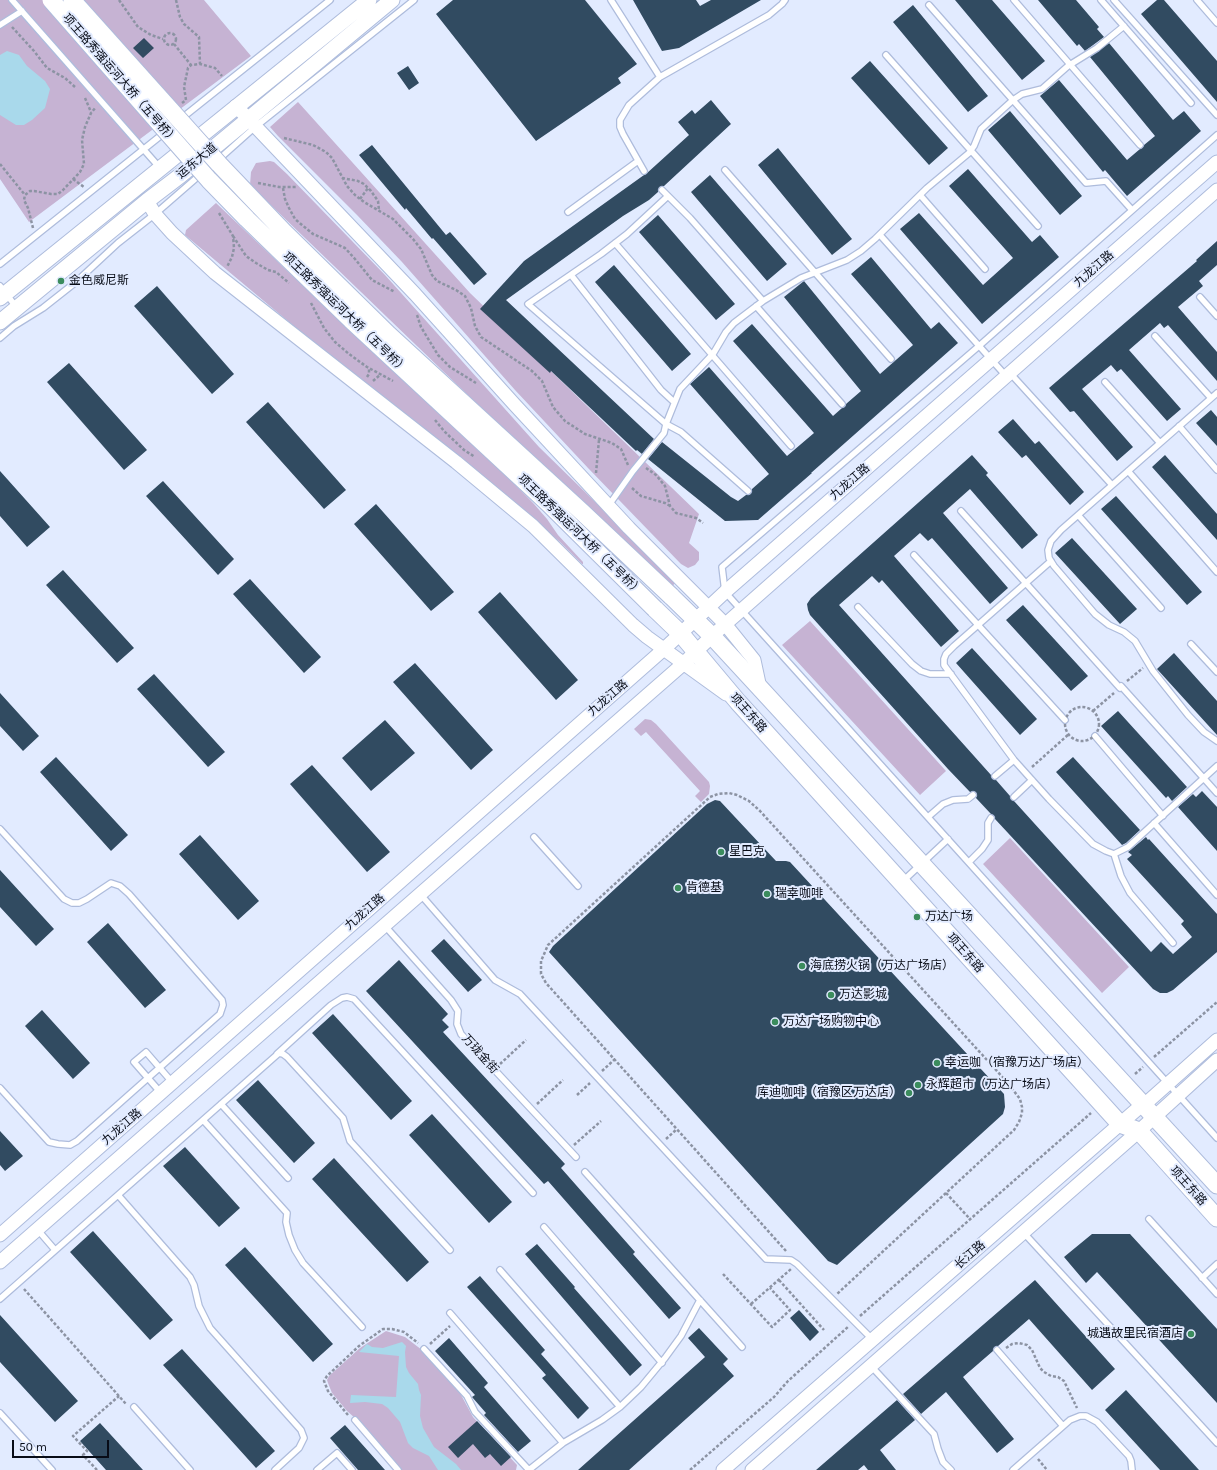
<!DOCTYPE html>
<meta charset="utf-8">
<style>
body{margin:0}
#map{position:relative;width:1217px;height:1470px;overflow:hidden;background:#e2ebff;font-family:Karla,sans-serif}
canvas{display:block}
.scale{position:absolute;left:12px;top:1440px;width:97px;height:18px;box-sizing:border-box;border:2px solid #080c17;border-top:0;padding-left:5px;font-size:12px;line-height:14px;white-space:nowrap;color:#080c17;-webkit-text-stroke:3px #e2ebff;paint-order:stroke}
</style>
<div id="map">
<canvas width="1217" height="1470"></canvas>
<div class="scale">50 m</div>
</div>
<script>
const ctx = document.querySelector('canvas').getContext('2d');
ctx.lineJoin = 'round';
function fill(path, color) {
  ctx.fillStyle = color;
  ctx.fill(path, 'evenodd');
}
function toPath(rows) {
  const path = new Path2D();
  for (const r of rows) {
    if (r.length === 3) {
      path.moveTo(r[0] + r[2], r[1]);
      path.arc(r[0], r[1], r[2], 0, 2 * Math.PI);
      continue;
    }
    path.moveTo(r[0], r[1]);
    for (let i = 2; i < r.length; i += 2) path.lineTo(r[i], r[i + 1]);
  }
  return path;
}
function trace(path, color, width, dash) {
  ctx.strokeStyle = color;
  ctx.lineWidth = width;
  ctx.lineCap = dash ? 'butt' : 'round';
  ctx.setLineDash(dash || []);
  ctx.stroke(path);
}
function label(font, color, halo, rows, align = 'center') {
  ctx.font = font + ' Karla,"Noto Sans SC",sans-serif';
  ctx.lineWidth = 4;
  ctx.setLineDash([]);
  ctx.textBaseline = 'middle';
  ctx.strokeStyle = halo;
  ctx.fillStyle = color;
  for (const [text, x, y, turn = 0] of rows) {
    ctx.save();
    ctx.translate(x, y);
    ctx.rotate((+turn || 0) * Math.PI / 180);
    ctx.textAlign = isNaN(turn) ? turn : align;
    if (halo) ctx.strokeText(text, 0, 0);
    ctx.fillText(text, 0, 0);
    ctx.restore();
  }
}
const green = toPath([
 [0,0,204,0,251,56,29,222,0,179],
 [298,102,470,293,699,514,689,543,699,552,699,560,695,565,688,568,681,564,588,468,515,390,402,262,357,215,278,136,270,127],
 [270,161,274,162,287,174,385,275,539,447,672,577,675,582,673,586,670,586,473,400,250,185,251,172,256,163],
 [216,203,379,358,505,474,534,504,547,519,558,535,583,562,583,564,582,564,560,542,436,438,295,327,185,235,186,230],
 [810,621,946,771,920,795,782,645],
 [645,719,651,720,656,724,709,782,710,786,709,794,701,802,695,796,700,791,646,732,641,736,634,729],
 [1010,838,1129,967,1102,993,983,864],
 [386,1331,405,1337,422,1350,460,1393,473,1417,517,1465,516,1470,401,1470,355,1418,347,1411,332,1393,328,1383,327,1380,329,1376,360,1348]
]);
const water = toPath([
 [7,51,19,55,27,66,45,81,50,89,45,108,32,120,24,125,16,125,0,115,0,55],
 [402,1342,406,1346,405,1352,406,1367,409,1373,418,1384,419,1390,421,1395,420,1416,423,1428,434,1447,456,1464,461,1470,438,1470,429,1456,413,1448,408,1443,400,1422,388,1408,382,1404,365,1402,350,1403,351,1395,396,1397,399,1356,359,1352,367,1344,372,1347,383,1348]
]);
const building = toPath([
 [453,0,585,0,637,64,618,78,621,83,536,141,436,14],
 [633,0,696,0,700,6,711,0,761,0,679,48,662,51],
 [955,0,992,0,1045,61,1022,80],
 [1038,0,1076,0,1099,27,1097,29,1104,37,1085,51,1079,44,1077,46],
 [1157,0,1164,0,1217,61,1217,102,1141,14],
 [913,5,988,96,968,112,893,22],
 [144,38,154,48,143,58,133,48],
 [1109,43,1173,120,1184,111,1201,131,1127,196,1105,170,1103,172,1040,96,1059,80,1127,160,1140,149,1142,148,1144,145,1155,136,1090,57],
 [870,61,948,148,929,165,851,78],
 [408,66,419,83,409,90,397,73],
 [711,100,731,124,664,186,659,187,658,192,649,200,623,216,506,300,654,439,642,454,637,450,636,451,551,371,550,373,480,309,524,261,644,175,646,174,689,135,678,122,692,110,695,114],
 [1010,111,1082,196,1060,215,988,130],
 [372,145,446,235,450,232,487,274,474,285,433,238,432,239,406,208,405,210,359,155],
 [778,148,852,239,832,255,758,165],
 [968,169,1032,242,1040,235,1059,257,982,324,900,229,919,213,983,285,1013,258,949,186],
 [710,175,787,264,767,281,691,192],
 [658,215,735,304,716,320,639,232],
 [1217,241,1217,265,1199,281,1203,286,1178,307,1217,352,1217,381,1168,325,1164,328,1160,323,1129,350,1181,409,1167,421,1121,369,1117,372,1111,365,1082,389,1133,447,1117,461,1074,411,1070,412,1049,388,1197,261,1196,260],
 [871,257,931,329,939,322,958,343,811,473,812,473,758,520,725,521,648,459,662,442,731,497,738,501,746,495,751,494,752,489,769,474,690,384,709,367,787,456,814,433,733,341,752,324,833,416,842,408,845,407,846,404,861,391,784,297,804,281,880,374,913,345,851,274],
 [614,265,691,354,672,371,595,282],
 [157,286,234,374,212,394,134,306],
 [69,363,147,450,124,470,47,382],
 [268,402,346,490,324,509,246,422],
 [1211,410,1217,417,1217,446,1196,423],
 [1013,419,1035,444,1039,441,1084,492,1070,505,1026,455,1022,458,998,432],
 [972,455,988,473,986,475,1038,535,1022,549,970,489,943,513,1008,588,990,604,932,538,928,541,920,533,894,556,959,631,941,647,882,580,879,583,872,576,839,605,991,775,992,779,996,780,1010,796,1011,800,1014,801,1151,952,1161,942,1173,954,1192,937,1181,924,1184,921,1127,859,1132,855,1128,852,1146,837,1148,840,1149,839,1217,914,1217,952,1173,990,1167,993,1160,993,1153,989,995,819,994,816,991,814,976,798,977,795,976,792,973,791,970,792,948,769,810,615,808,610,807,604,811,598],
 [1165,455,1217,514,1217,540,1152,467],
 [0,471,50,527,27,547,0,516],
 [163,481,234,559,218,575,146,496],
 [1116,496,1202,592,1187,605,1101,509],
 [376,504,454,592,431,611,354,524],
 [1072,538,1137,609,1120,624,1055,553],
 [63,570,134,648,117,663,46,585],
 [250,579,321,657,304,673,233,594],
 [500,592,578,680,556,700,478,612],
 [1023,605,1088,676,1071,691,1006,620],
 [972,648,1037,719,1020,735,956,663],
 [1174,653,1217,701,1217,735,1157,669],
 [415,663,493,750,471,770,393,682],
 [154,674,225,752,208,767,137,689],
 [0,693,39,736,23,751,0,726],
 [1118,711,1187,787,1172,801,1168,796,1166,798,1101,726],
 [385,720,415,753,371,791,342,758],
 [56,757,128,835,111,851,40,772],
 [1073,757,1140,830,1126,843,1122,845,1056,772],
 [312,765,390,852,367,872,290,784],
 [1202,791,1217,807,1217,851,1178,807,1193,794,1196,797],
 [715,800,720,801,776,861,786,861,790,862,1004,1094,1005,1107,1003,1114,837,1265,828,1261,549,952,553,946,707,804],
 [200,835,259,901,238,920,179,854],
 [0,870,54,929,36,946,0,907],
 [108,923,166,990,145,1008,87,942],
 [444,939,482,980,468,992,431,951],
 [399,960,448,1014,442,1020,449,1027,443,1032,565,1164,561,1168,635,1252,633,1254,681,1308,669,1319,548,1181,544,1184,366,991],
 [42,1010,90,1063,73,1079,25,1026],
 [333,1014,412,1101,391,1120,312,1033],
 [258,1080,315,1143,294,1163,236,1100],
 [432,1114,512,1202,489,1223,409,1135],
 [0,1131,23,1156,5,1171,0,1165],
 [185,1147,240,1208,219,1227,163,1166],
 [334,1158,429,1262,407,1282,312,1179],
 [93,1231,173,1320,150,1340,70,1252],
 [1092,1234,1130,1234,1217,1329,1217,1403,1097,1272,1086,1283,1064,1257],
 [537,1244,575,1287,574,1288,642,1365,630,1376,525,1254],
 [245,1247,333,1344,313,1362,225,1265],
 [480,1276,545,1350,541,1354,589,1408,578,1419,542,1378,546,1375,467,1287],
 [1035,1280,1115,1369,1092,1390,1029,1319,998,1346,994,1347,993,1351,963,1377,1014,1439,997,1453,946,1392,921,1414,903,1394],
 [799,1310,819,1332,810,1341,790,1318],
 [0,1315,78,1401,55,1422,0,1362],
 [699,1328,728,1359,723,1364,734,1376,629,1470,578,1470,705,1357,688,1338],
 [449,1338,488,1383,484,1387,531,1441,519,1451,518,1452,484,1415,486,1413,472,1397,475,1395,435,1351],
 [182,1349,275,1451,256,1468,163,1365],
 [1126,1390,1199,1470,1160,1470,1105,1410],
 [897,1400,915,1420,880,1450,896,1470,868,1470,864,1465,858,1470,816,1470],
 [477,1421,511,1457,501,1466,490,1454,485,1458,473,1444,458,1458,448,1447],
 [100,1423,143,1470,106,1470,80,1441],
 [345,1425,385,1470,358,1470,330,1438]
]);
const path = toPath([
 [119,0,138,27,151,35,163,39],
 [176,0,180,17,184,24,199,37,200,64],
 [12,27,34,51,47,68,65,78,75,87],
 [170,39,6],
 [174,44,191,65],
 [85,98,91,112],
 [182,103,186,100,184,87,188,68,191,65,200,64,215,68,222,76],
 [284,138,313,145,326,152,332,158,347,186,355,195,364,202,393,219,413,239,421,249,432,275,437,281,456,290,465,296,471,308,475,326,481,337,532,371,542,381,553,407,565,421,585,434,612,443,621,449,628,465],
 [0,164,25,195],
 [342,178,358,181,364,184,371,191,378,201,379,210],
 [73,179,84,187],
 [258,183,279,187,296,187],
 [283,188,285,199,289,208,295,219,302,225,313,234,345,248,355,259,372,280,395,292],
 [360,199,368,188],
 [219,213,233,236,234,248,232,257,227,267],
 [33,228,28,208,24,200,25,195,30,191,34,191,51,194,58,194,63,190,80,172,84,164,82,140,85,127,91,113,96,107],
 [233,236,246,256,256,263,268,270,276,272,289,283],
 [311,303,324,328,335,342,349,354,367,367,393,381],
 [417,315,421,327,438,355,450,367,476,383],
 [367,377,369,374,369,368],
 [373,381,381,374],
 [435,420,444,431,464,450,475,457],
 [646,468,656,475,665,486,670,506,676,513,696,518,703,523],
 [596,473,599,440],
 [632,488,641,496,665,503,670,506],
 [1127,681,1143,668],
 [1082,724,17],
 [1093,711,1114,693],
 [1032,767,1069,734],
 [1154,1057,1217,1002],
 [500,1064,526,1040],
 [602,1071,615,1059],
 [1135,1074,1143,1067],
 [577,1095,590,1083],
 [537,1104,563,1080],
 [666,1139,677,1129],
 [574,1145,601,1121],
 [946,1193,970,1219],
 [786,1251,546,983,541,974,541,961,548,945,710,797,718,794,729,793,737,795,749,801,760,811,1007,1082,1020,1099,1022,1107,1022,1113,1019,1122,1014,1130,837,1294],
 [723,1274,772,1327,790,1310,770,1288],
 [779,1280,824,1330],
 [24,1289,126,1404],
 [751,1304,791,1269],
 [860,1316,1091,1113],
 [430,1344,450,1326],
 [1006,1348,1012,1344,1019,1343,1027,1345,1032,1350,1040,1368,1044,1372,1051,1376,1058,1377,1064,1381,1077,1408],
 [348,1415,328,1391,324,1381,327,1376,359,1346,383,1329,392,1329,404,1332,418,1343],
 [1038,1459,1047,1470],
 [97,1470,83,1455,87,1451,73,1436,119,1396],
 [690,1470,774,1397,788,1381,849,1326]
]);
const service = toPath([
 [12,0,160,168],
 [611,0,660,77],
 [1014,0,1140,145],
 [1101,0,1191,103],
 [1114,0,1217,115],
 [1197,0,1217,23],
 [929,5,1086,183,1106,181,1132,210],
 [0,25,22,11],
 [886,55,1038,226],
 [182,118,330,0],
 [1217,135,979,346,722,567,725,592,1217,1138],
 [218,160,255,127,414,0],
 [725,170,891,359],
 [644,171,623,134,620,127,620,120,629,105,660,77,769,15,782,4,785,0],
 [662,190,690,218,763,301],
 [920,195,985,269],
 [668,196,627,234,601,254,528,304,666,424,681,432,748,491],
 [568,212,638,161],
 [880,235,1006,376],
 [615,243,791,446],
 [0,264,164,133],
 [571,275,661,390,674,402],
 [0,286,17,308],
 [1200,297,1217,316],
 [756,306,842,404],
 [1155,336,1211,398],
 [0,338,14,326,43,308,76,282,118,243,155,214,201,174],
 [1010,373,1112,485],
 [1105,382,1160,443],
 [1217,393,1061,530,1051,541,1048,550,1049,558,1054,566,1095,614,1109,625,1124,632,1135,641,1153,671,1188,715,1204,732,1217,741],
 [1179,426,1217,470],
 [1128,471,1217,572],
 [609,505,633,471,664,433,666,424,680,389,713,354,726,332,734,323,763,301,801,278,847,260,861,251,875,239,927,188,969,153,974,146,981,129,1013,100,1022,94,1042,89,1068,66,1097,48,1124,26],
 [961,511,1120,688],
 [1078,515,1161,608],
 [914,555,1065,720],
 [1051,561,954,646,946,654,944,659,944,665,1014,760,1049,799,1093,844,1106,851,1114,854,1128,847,1217,766],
 [858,607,912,664,921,671,930,674,951,674],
 [1191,644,1217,672],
 [1121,686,1217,793],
 [1095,736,1163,816],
 [995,776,1014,760],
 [1014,797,1032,780],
 [928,817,943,804,953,800,968,799,973,795],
 [1154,823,1217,895],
 [0,829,64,899,72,903,79,903,87,899,111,883,120,886,129,894,222,1000,223,1005,220,1014,77,1141,70,1145,58,1144,49,1142,0,1088],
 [534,837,578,886],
 [1114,854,1121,876,1130,893,1173,943],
 [969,862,982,849,988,840,988,823,991,818],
 [903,881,948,839],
 [421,895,495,980,520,994,766,1259,791,1260,797,1264,873,1340],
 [385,926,451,1000,458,1011,457,1024,461,1034,576,1157],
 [277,1054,331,1005,342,998,347,997,354,999,533,1193],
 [161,1093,134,1062,146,1052,172,1082],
 [221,1104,288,1178],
 [203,1120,287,1213,286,1222,289,1235,295,1250,303,1263,362,1327],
 [585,1172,742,1347],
 [118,1195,190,1277,194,1285,199,1306,210,1328,301,1430,304,1438,299,1448,275,1470],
 [1149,1219,1217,1294],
 [544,1227,662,1363],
 [37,1229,55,1250],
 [1023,1232,1217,1443],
 [500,1270,620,1407],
 [1202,1278,1217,1264],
 [0,1299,279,1053,283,1054,287,1057,343,1118,350,1141,450,1250],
 [450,1313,563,1443],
 [424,1349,467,1396,475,1412,529,1470],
 [997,1350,1063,1426],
 [871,1366,934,1434,938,1449,943,1462,951,1470],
 [134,1407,190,1470],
 [0,1413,52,1470],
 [355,1420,398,1470],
 [317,1470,337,1453,352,1470],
 [529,1470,563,1443,602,1420,620,1407,641,1387,665,1358,681,1336,700,1300],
 [1013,1470,1070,1420,1080,1416,1086,1416,1097,1422,1129,1456,1131,1461,1132,1470]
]);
const tertiary = toPath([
 [236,106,415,294,514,404,629,528,725,624,754,660,760,688],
 [147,201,155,214,172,233,215,273,456,462,533,526,633,625,647,637,726,694],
 [0,1235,664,649,725,592,1217,162],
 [0,1262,683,664,712,636,1217,190],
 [723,1470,1143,1104,1144,1105,1217,1040],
 [752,1470,1139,1131,1217,1060]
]);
const secondary = toPath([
 [0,298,369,0],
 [0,322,147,201,181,175,392,0]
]);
const primary = toPath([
 [671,596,712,636,760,688,1217,1185],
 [655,609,681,634,738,702,1120,1124,1139,1131,1217,1218]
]);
const primaryBridge = toPath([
 [51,0,209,180,247,219,351,320,548,503,655,609],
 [72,0,219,164,284,232,389,335,582,512,671,596]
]);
const markers = [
 [61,281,4,"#3b8c5d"],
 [721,852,4,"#3b8c5d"],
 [678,888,4,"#3b8c5d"],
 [767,894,4,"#3b8c5d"],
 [917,917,4,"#3b8c5d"],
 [802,966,4,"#3b8c5d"],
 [831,995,4,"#3b8c5d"],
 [775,1022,4,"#3b8c5d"],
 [937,1063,4,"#3b8c5d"],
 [918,1085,4,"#3b8c5d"],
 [909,1093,4,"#3b8c5d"],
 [1191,1334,4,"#3b8c5d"]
];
const streetNames = [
 ["项王路秀强运河大桥（五号桥）",120,79,49],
 ["运东大道",197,161,-40],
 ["九龙江路",1094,269,-41],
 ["项王路秀强运河大桥（五号桥）",345,313,44],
 ["九龙江路",850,482,-41],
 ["项王路秀强运河大桥（五号桥）",580,535,44],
 ["九龙江路",608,698,-41],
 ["项王东路",748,713,48],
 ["九龙江路",365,912,-41],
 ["项王东路",965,953,48],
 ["万珑金街",480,1054,48],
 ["九龙江路",122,1127,-41],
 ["项王东路",1188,1186,48],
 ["长江路",970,1255,-41]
];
const poiNames = [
 ["金色威尼斯",69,281],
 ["星巴克",729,852],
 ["肯德基",686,888],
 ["瑞幸咖啡",775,894],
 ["万达广场",925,917],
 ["海底捞火锅（万达广场店）",810,966],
 ["万达影城",839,995],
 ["万达广场购物中心",783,1022],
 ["幸运咖（宿豫万达广场店）",945,1063],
 ["永辉超市（万达广场店）",926,1085],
 ["库迪咖啡（宿豫区万达店）",901,1093,"right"],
 ["城遇故里民宿酒店",1183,1334,"right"]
];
fill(green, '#c6b3d3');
fill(water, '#a9d9eb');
fill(building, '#314b61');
trace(service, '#aebcdc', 8);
trace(tertiary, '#aebcdc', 15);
trace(secondary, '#aebcdc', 17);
trace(primary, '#aebcdc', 19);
trace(path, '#8c93a3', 2.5, [3, 2]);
trace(service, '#fff', 5.5);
trace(tertiary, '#fff', 13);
trace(secondary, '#fff', 15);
trace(primary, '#fff', 17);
trace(primaryBridge, '#aebcdc', 19, []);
trace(primaryBridge, '#fff', 17);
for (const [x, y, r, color] of markers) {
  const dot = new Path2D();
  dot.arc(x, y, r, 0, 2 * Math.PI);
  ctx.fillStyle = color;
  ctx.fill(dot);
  trace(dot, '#e2ebff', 1.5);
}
label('12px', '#080c17', '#e2ebff', streetNames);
label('12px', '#080c17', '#e2ebff', poiNames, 'left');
</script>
